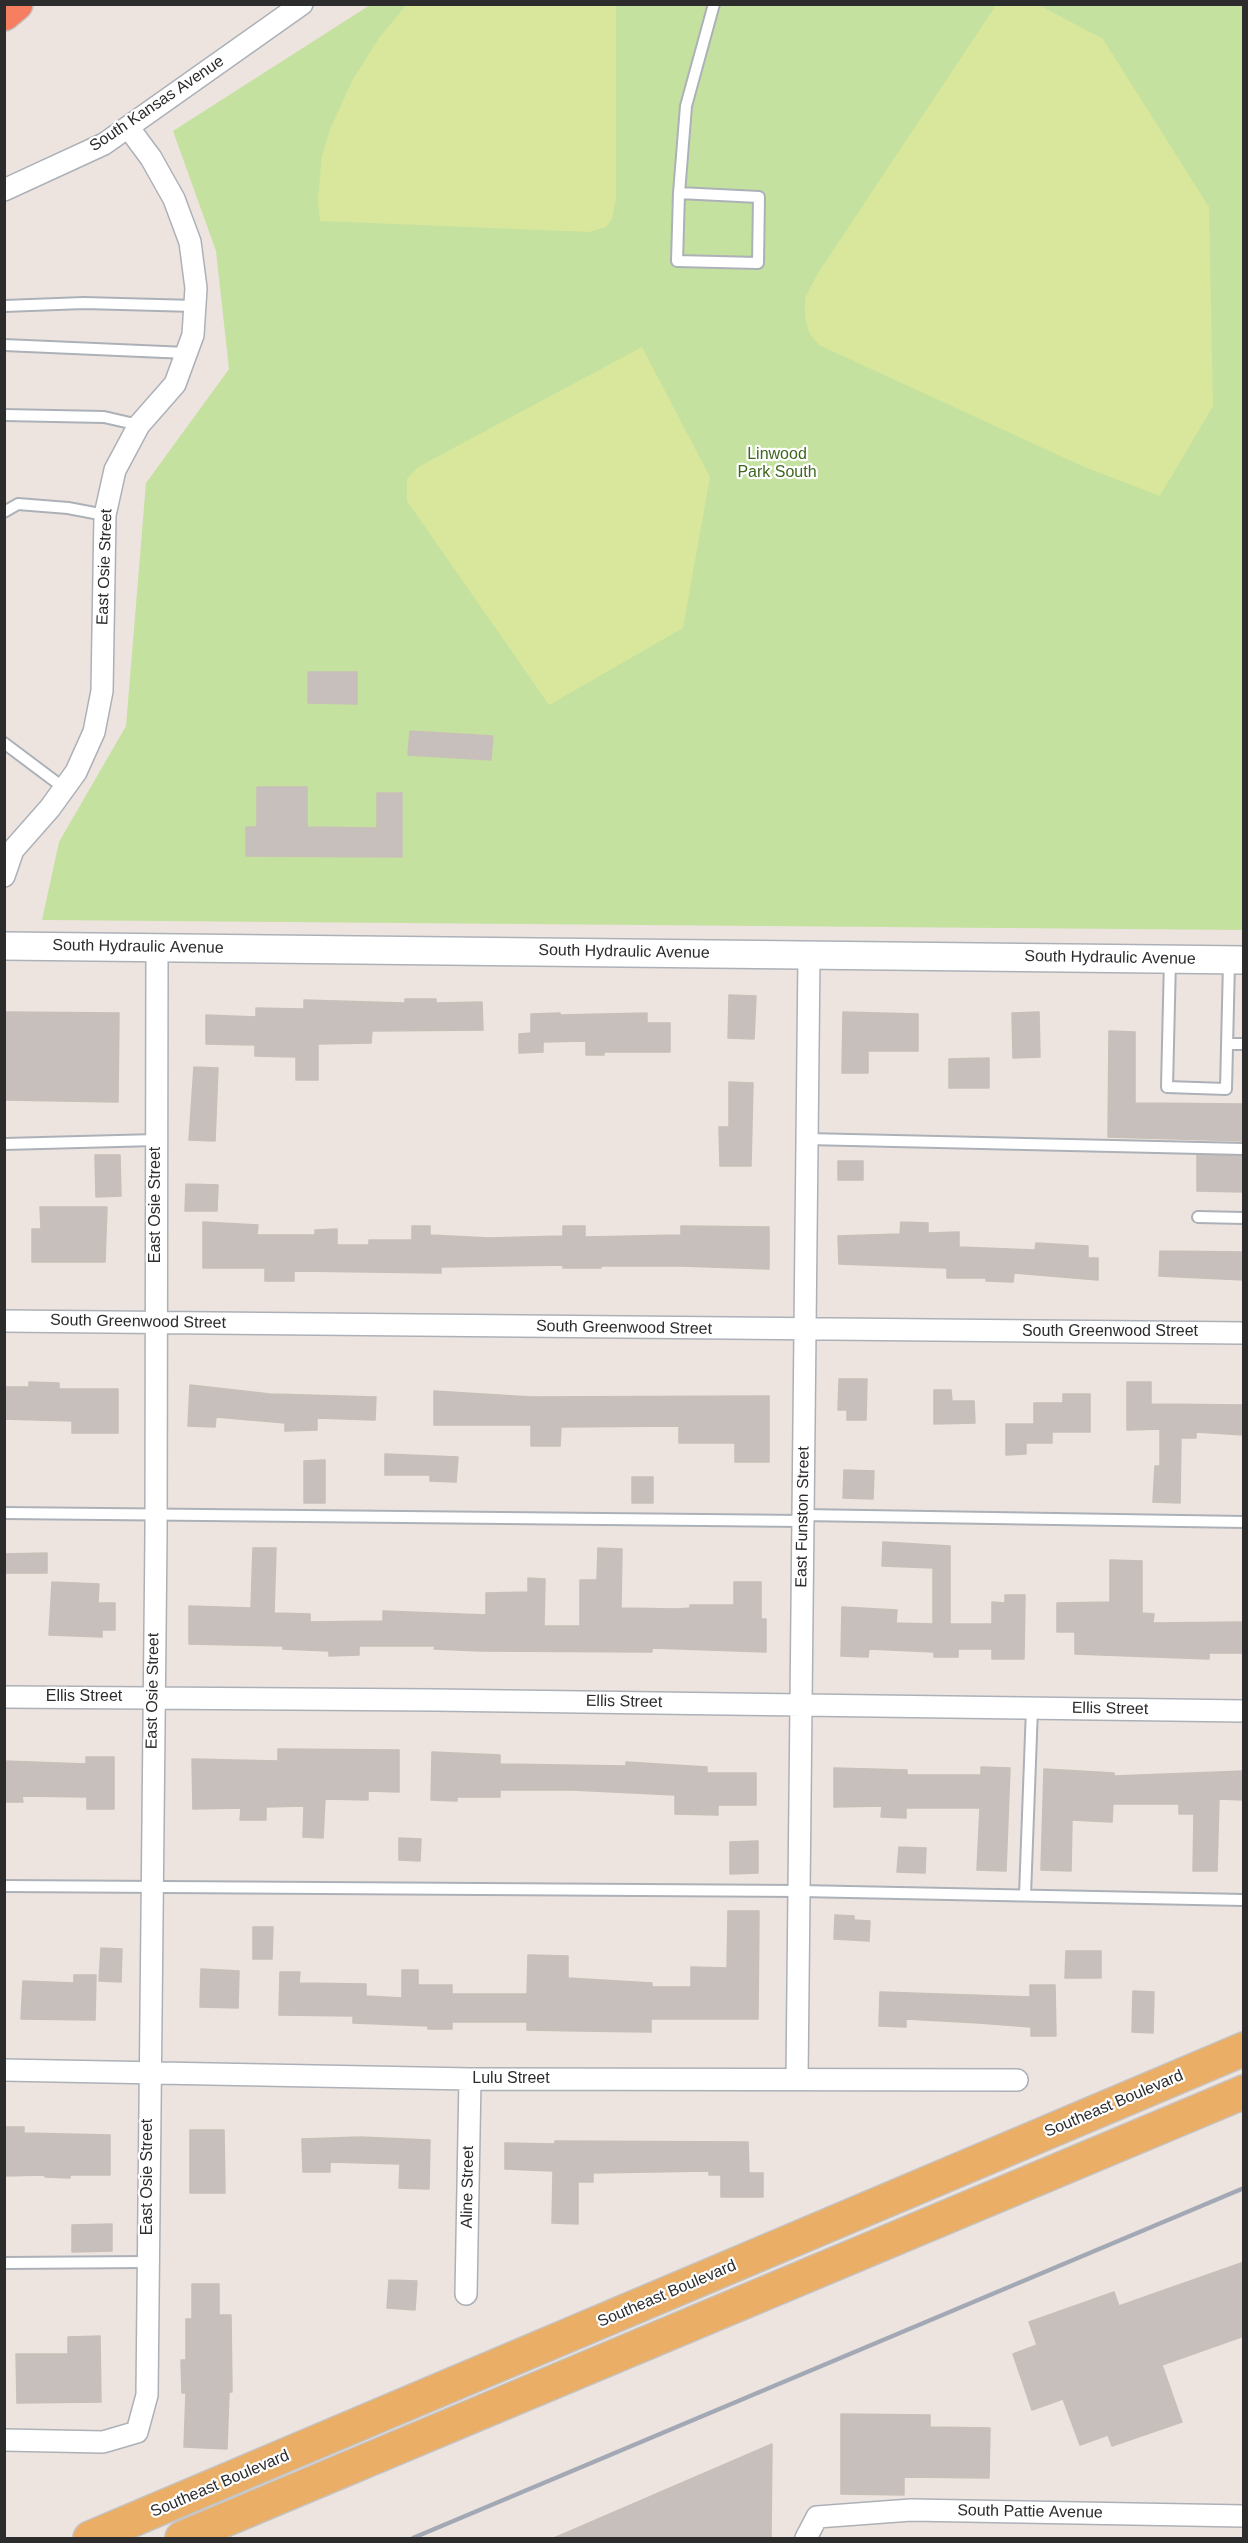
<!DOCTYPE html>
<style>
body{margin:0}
#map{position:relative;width:1248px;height:2543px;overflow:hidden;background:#ede4df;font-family:Helvetica,sans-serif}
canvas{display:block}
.frame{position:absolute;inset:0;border:6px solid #2c2c2c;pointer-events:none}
</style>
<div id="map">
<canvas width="1248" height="2543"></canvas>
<div class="frame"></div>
</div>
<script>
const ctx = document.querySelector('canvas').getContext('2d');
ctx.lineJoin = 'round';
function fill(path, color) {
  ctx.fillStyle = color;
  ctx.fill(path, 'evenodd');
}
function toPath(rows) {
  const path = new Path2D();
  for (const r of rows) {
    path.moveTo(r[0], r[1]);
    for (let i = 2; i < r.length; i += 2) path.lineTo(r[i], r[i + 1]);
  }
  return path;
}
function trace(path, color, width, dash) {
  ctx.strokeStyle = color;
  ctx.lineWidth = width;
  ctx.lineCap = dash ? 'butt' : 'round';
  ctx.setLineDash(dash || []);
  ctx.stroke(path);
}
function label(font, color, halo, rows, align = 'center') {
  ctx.font = font + ' Helvetica,sans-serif';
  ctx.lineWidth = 4.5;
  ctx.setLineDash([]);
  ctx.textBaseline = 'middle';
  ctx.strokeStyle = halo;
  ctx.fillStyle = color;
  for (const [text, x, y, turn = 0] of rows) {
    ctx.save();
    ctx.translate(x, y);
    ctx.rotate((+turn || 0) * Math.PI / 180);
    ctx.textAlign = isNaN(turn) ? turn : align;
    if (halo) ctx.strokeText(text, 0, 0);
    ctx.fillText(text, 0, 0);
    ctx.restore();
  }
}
const green = toPath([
 [370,5,1243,5,1243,930,42,920,59,842,126,726,146,483,229,369,216,251,173,131]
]);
const pitch = toPath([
 [407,4,616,5,616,198,612,219,606,227,590,232,320,221,318,199,322,156,330,129,352,81,379,38],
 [996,5,1039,5,1103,39,1209,207,1213,406,1160,496,1082,466,819,345,809,333,805,317,805,298,818,273],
 [642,347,710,477,683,628,549,705,407,501,407,479,417,468,431,460]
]);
const building = toPath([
 [308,672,357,672,357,704,308,703,308,672],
 [410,731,493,736,491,760,408,755,410,731],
 [257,787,307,787,307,827,377,828,377,793,402,793,402,857,246,856,246,827,257,827,257,787],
 [729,995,756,996,754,1039,728,1038,729,995],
 [405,999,436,999,436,1003,482,1002,483,1030,372,1031,371,1043,318,1044,318,1080,296,1080,296,1057,255,1056,255,1045,206,1044,206,1015,256,1017,256,1008,304,1009,304,1000,405,1003,405,999],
 [4,1012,119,1013,118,1102,4,1100,4,1012],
 [843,1012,918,1014,918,1051,868,1051,868,1073,842,1073,843,1012],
 [1039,1012,1040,1057,1013,1058,1012,1013,1039,1012],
 [560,1013,560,1015,647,1013,647,1023,670,1023,670,1052,604,1052,604,1055,586,1055,586,1041,543,1042,543,1052,519,1053,519,1034,531,1033,531,1014,560,1013],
 [1109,1031,1135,1032,1135,1103,1244,1104,1244,1141,1108,1137,1109,1031],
 [989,1058,989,1088,949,1088,949,1059,989,1058],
 [194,1067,218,1068,215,1141,189,1140,194,1067],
 [729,1082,753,1083,751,1166,720,1166,719,1127,729,1127,729,1082],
 [95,1155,120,1155,121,1196,96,1197,95,1155],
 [1197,1155,1244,1156,1244,1192,1197,1191,1197,1155],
 [838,1161,863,1161,863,1180,838,1180,838,1161],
 [186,1184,218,1185,217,1211,185,1211,186,1184],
 [40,1207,107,1207,105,1262,32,1262,32,1229,41,1229,40,1207],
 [203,1222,258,1225,257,1235,315,1235,315,1230,337,1229,337,1245,369,1245,369,1240,412,1240,412,1226,430,1226,430,1235,489,1238,563,1236,563,1226,585,1226,585,1237,681,1235,681,1226,769,1227,769,1269,681,1266,601,1266,601,1268,563,1268,563,1265,441,1267,441,1273,294,1271,294,1281,265,1281,265,1268,203,1268,203,1222],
 [901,1222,928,1223,928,1233,959,1232,959,1247,1035,1250,1036,1243,1088,1246,1088,1258,1098,1258,1098,1280,1014,1273,1013,1282,986,1281,986,1278,947,1278,947,1268,839,1264,838,1236,900,1234,901,1222],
 [1160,1251,1244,1252,1244,1280,1159,1276,1160,1251],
 [839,1379,867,1379,866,1420,847,1420,847,1410,838,1410,839,1379],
 [29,1382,59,1383,59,1389,118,1389,118,1433,72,1433,72,1421,4,1419,4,1387,29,1387,29,1382],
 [1127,1382,1151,1382,1151,1404,1244,1405,1244,1435,1196,1432,1196,1438,1181,1438,1180,1503,1153,1502,1155,1466,1160,1466,1160,1429,1127,1430,1127,1382],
 [190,1385,270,1394,376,1397,375,1420,317,1418,317,1430,285,1431,285,1423,216,1417,215,1427,188,1426,190,1385],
 [934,1390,951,1390,952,1401,974,1401,975,1423,934,1424,934,1390],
 [434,1391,531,1397,769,1396,769,1462,735,1462,735,1443,679,1443,679,1426,561,1427,560,1446,531,1446,531,1425,434,1425,434,1391],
 [1063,1394,1090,1394,1090,1432,1052,1432,1052,1443,1026,1443,1026,1454,1006,1455,1006,1424,1034,1424,1034,1403,1063,1403,1063,1394],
 [385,1454,458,1457,456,1482,430,1481,430,1475,385,1475,385,1454],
 [325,1460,325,1503,304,1503,304,1461,325,1460],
 [844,1470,874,1471,873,1499,843,1498,844,1470],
 [632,1477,653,1477,653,1503,632,1503,632,1477],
 [883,1542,950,1546,950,1624,992,1624,992,1602,1005,1603,1005,1595,1025,1595,1024,1659,992,1659,992,1649,958,1649,958,1657,934,1657,934,1652,869,1649,868,1657,841,1656,842,1607,897,1610,896,1623,933,1624,933,1568,882,1566,883,1542],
 [253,1548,276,1548,274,1613,310,1614,310,1622,383,1621,383,1611,486,1615,486,1593,528,1592,528,1578,545,1579,544,1626,580,1626,580,1580,597,1580,598,1548,622,1549,621,1608,677,1609,690,1608,690,1605,734,1605,734,1582,761,1582,761,1619,766,1619,766,1652,652,1648,652,1652,481,1651,434,1649,435,1646,359,1646,359,1655,329,1656,329,1651,283,1649,283,1646,189,1644,189,1606,251,1608,253,1548],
 [47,1553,47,1573,4,1573,4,1554,47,1553],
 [1110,1560,1142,1561,1142,1613,1154,1614,1153,1623,1244,1622,1244,1653,1209,1653,1209,1659,1075,1654,1075,1632,1057,1632,1057,1603,1110,1602,1110,1560],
 [52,1582,99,1584,98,1603,115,1603,115,1630,102,1630,102,1637,49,1635,52,1582],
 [278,1749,399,1750,399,1792,368,1791,368,1800,325,1799,323,1838,303,1837,304,1806,266,1807,266,1820,240,1820,241,1808,193,1809,192,1759,278,1761,278,1749],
 [432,1752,500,1755,500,1764,626,1766,626,1762,707,1767,707,1773,756,1773,756,1805,718,1805,718,1815,675,1814,675,1795,572,1790,500,1790,500,1797,457,1797,457,1801,431,1800,432,1752],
 [86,1757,114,1757,114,1809,87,1809,87,1797,22,1796,23,1802,4,1802,4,1761,86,1764,86,1757],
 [981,1767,1010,1768,1006,1871,977,1870,980,1808,906,1808,906,1818,881,1817,882,1806,834,1807,834,1768,907,1770,907,1775,981,1775,981,1767],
 [1044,1769,1114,1773,1114,1776,1244,1771,1244,1800,1219,1799,1217,1871,1193,1871,1194,1814,1179,1814,1179,1804,1113,1804,1112,1822,1072,1820,1071,1871,1041,1870,1044,1769],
 [399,1838,421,1839,420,1861,399,1860,399,1838],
 [758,1841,758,1873,730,1874,730,1842,758,1841],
 [899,1847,926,1848,925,1873,897,1872,899,1847],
 [728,1911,759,1911,758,2019,651,2019,651,2032,578,2031,527,2030,527,2022,452,2022,452,2029,428,2029,428,2026,353,2023,353,2016,279,2015,280,1972,300,1972,299,1983,366,1984,366,1996,402,1998,402,1970,418,1970,418,1985,452,1985,452,1994,527,1994,528,1955,568,1956,568,1978,652,1983,652,1987,691,1987,691,1967,727,1968,728,1911],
 [835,1915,854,1916,854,1920,870,1921,869,1941,834,1939,835,1915],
 [253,1927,273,1927,272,1959,253,1959,253,1927],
 [101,1948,122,1949,121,1982,99,1981,101,1948],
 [1066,1951,1101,1951,1101,1978,1065,1978,1066,1951],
 [201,1969,239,1971,238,2008,200,2007,201,1969],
 [74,1975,96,1975,95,2020,21,2019,23,1981,74,1983,74,1975],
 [1030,1985,1055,1985,1056,2036,1031,2036,1031,2027,979,2023,906,2019,906,2027,879,2026,880,1992,1030,1997,1030,1985],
 [1133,1991,1154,1992,1153,2033,1132,2032,1133,1991],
 [4,2127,24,2127,24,2133,110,2135,110,2175,70,2175,70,2178,45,2177,45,2175,4,2176,4,2127],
 [190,2130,224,2130,225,2193,190,2193,190,2130],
 [359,2137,430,2140,429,2189,399,2188,400,2164,330,2162,330,2172,303,2172,302,2139,359,2137],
 [555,2141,748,2142,749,2173,763,2173,763,2197,721,2197,721,2175,709,2175,709,2171,593,2173,593,2182,578,2182,578,2224,552,2223,553,2171,505,2169,505,2143,555,2144,555,2141],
 [112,2224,112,2251,72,2252,72,2225,112,2224],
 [1244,2262,1244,2336,1162,2365,1182,2422,1112,2446,1108,2435,1080,2445,1063,2399,1032,2410,1013,2354,1037,2345,1029,2322,1114,2292,1119,2306,1244,2262],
 [389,2280,417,2281,415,2310,387,2308,389,2280],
 [192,2284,219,2284,219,2315,231,2315,232,2392,229,2392,227,2449,184,2447,186,2393,182,2393,181,2360,186,2360,186,2319,192,2319,192,2284],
 [100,2336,101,2402,17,2403,16,2354,68,2354,68,2337,100,2336],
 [841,2414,930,2415,930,2427,990,2428,989,2478,904,2477,904,2495,841,2494,841,2414],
 [772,2444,771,2538,554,2538,772,2444]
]);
const service = toPath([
 [679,193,759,197,758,263,677,261,679,193,686,106,714,4],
 [4,306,84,303,195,306],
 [4,345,187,353],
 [4,415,104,417,139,425],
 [4,512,18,504,68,508,105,515],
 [4,743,64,788],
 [1170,959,1167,1087,1226,1089,1229,962],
 [1227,1044,1244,1044],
 [807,1139,1244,1149],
 [4,1144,156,1140],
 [1198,1217,1244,1218],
 [4,1513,803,1521],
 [803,1515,1244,1522],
 [4,1886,800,1891,1244,1900],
 [1025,1895,1032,1708],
 [4,2263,147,2262]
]);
const minor = toPath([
 [4,190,104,144,302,4],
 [4,876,13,850,50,808,76,772,94,732,102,691,105,515,115,470,139,425,175,384,193,335,196,288,190,242,174,199,151,158,128,127],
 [4,1321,1244,1333],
 [4,1697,434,1700,1244,1711],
 [4,2070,470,2079,1017,2080],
 [797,2078,809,955],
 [466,2294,470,2079],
 [4,2440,103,2442,137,2432,147,2395,156,1536,157,948],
 [806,2538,817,2517,911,2510,1244,2516]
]);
const tertiary = toPath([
 [4,946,1244,960]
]);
const primary = toPath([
 [90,2538,1244,2049],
 [182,2538,1244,2092]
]);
const motorway = toPath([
 [4,14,16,4]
]);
const rail = toPath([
 [413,2538,1244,2188]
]);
const streetNames = [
 ["South Kansas Avenue",157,104,-34],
 ["East Osie Street",105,567,-88],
 ["South Hydraulic Avenue",138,947,1],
 ["South Hydraulic Avenue",624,952,1],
 ["South Hydraulic Avenue",1110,958,1],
 ["East Osie Street",156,1205,-90],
 ["South Greenwood Street",138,1322,1],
 ["South Greenwood Street",624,1328,1],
 ["South Greenwood Street",1110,1332],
 ["East Funston Street",803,1517,-89],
 ["East Osie Street",153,1691,-89],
 ["Ellis Street",84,1697],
 ["Ellis Street",624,1702,1],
 ["Ellis Street",1110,1709,1],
 ["Lulu Street",511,2079],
 ["Southeast Boulevard",1114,2104,-23],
 ["East Osie Street",148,2177,-90],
 ["Aline Street",468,2187,-89],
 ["Southeast Boulevard",667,2294,-23],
 ["Southeast Boulevard",220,2484,-23],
 ["South Pattie Avenue",1030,2512,1]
];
const parkNames = [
 ["Linwood",777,455],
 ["Park South",777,473]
];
fill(green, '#c4e19f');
fill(pitch, '#d8e79b');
fill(building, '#c6bfbb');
trace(building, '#c9bfb9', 1.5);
trace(service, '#acb1b8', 14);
trace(minor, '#acb1b8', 24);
trace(tertiary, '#acb1b8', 30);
trace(primary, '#c4c4c4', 36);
trace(motorway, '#c4c4c4', 36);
trace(service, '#fff', 10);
trace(minor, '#fff', 21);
trace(tertiary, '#fff', 27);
trace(primary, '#eaae67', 33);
trace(motorway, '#f77f61', 33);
trace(rail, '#a2a9b5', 4.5);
label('16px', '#2c2c2c', '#fff', streetNames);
label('16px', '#3e671e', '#fff', parkNames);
</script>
